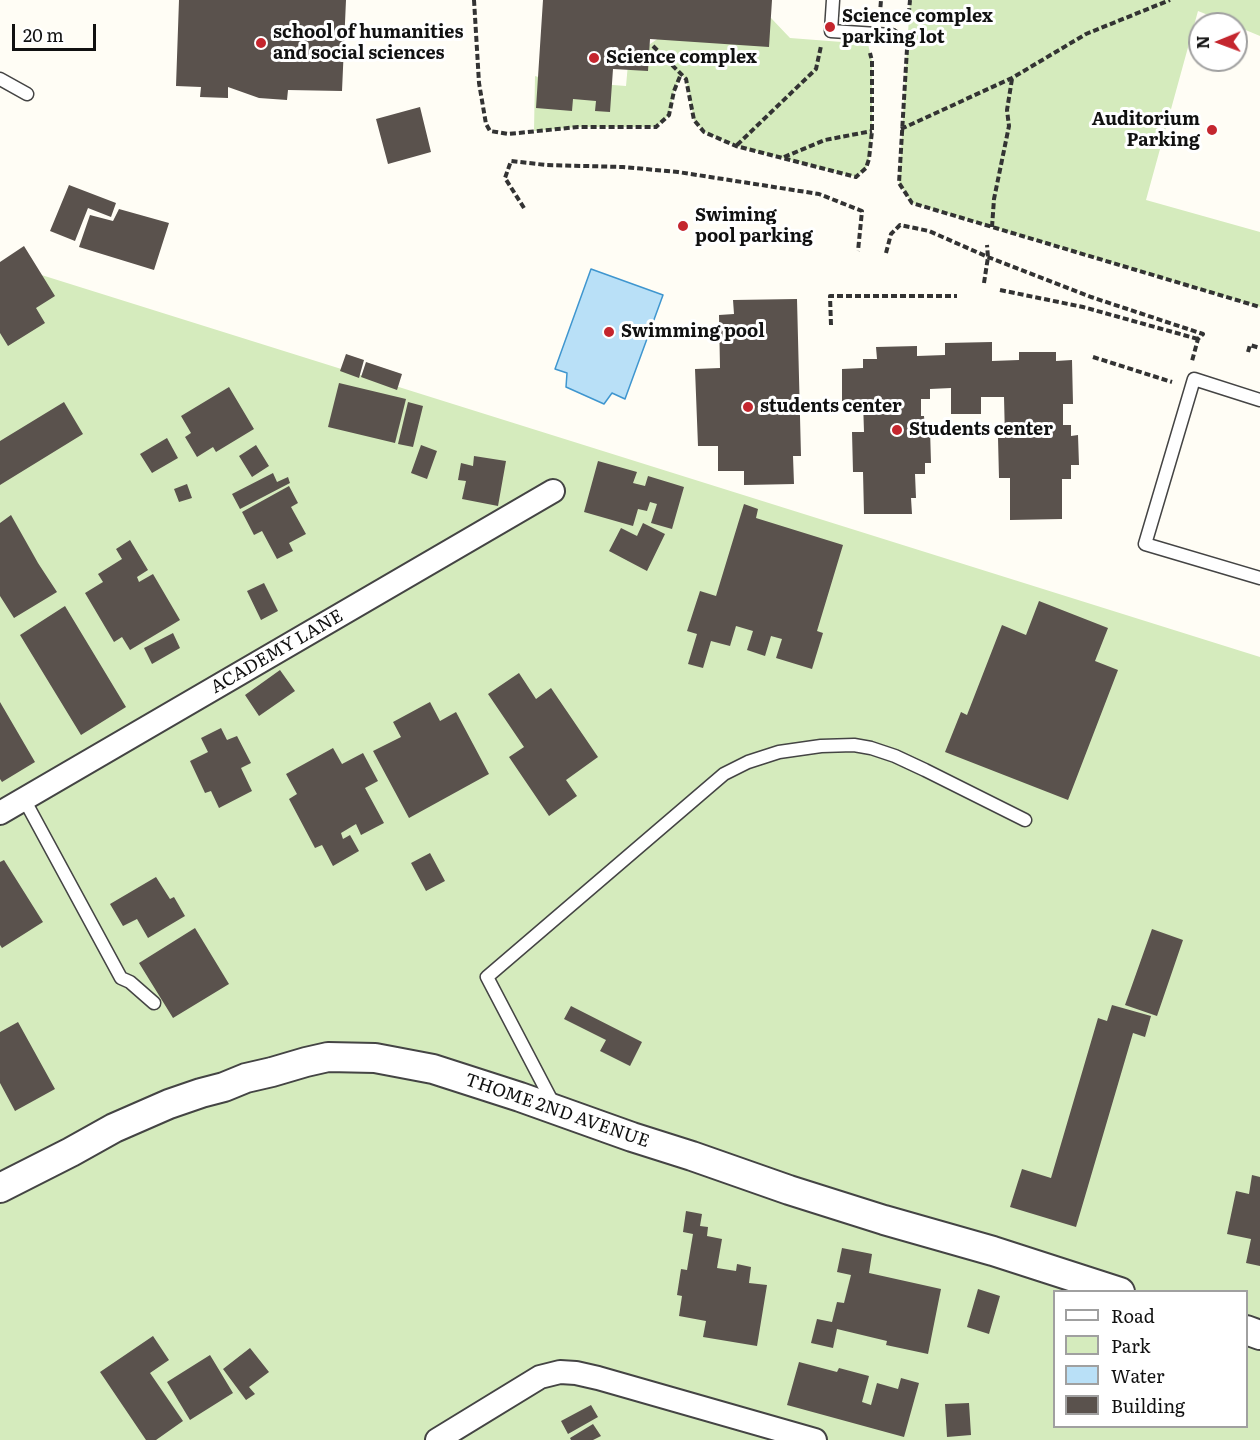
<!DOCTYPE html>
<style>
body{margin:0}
#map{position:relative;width:1260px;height:1440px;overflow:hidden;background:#fffdf5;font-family:Literata,serif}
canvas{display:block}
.legend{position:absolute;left:1053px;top:1290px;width:195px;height:138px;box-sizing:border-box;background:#fff;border:2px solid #a0a0a0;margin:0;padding:8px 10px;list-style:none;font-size:18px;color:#111}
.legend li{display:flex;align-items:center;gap:12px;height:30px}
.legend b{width:30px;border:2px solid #a0a0a0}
.north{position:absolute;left:1188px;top:12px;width:60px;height:60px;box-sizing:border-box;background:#fff;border:2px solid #a0a0a0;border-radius:50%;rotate:269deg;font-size:16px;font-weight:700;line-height:24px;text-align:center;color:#111}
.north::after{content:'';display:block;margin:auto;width:21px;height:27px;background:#c4262e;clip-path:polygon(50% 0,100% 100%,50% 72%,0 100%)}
.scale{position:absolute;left:12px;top:24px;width:84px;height:27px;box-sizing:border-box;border:3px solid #111;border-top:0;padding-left:8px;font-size:18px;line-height:21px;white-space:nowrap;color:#111;-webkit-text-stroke:4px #fff;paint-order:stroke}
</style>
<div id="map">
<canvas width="1260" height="1440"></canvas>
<ul class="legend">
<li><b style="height:8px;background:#fff"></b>Road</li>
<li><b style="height:16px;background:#d5ebbd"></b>Park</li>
<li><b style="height:16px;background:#b9e0f7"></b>Water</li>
<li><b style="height:16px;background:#5a524d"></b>Building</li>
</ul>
<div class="north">N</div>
<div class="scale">20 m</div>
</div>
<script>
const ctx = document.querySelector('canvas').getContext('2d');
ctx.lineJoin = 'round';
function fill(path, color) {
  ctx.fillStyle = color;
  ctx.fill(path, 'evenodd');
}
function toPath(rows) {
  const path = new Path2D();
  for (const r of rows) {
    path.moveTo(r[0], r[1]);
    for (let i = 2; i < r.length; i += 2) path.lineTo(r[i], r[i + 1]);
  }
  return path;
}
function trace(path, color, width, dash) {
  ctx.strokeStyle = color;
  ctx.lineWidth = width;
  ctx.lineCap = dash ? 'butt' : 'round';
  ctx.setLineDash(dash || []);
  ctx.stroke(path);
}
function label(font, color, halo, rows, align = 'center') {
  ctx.font = font + ' Literata,serif';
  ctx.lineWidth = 6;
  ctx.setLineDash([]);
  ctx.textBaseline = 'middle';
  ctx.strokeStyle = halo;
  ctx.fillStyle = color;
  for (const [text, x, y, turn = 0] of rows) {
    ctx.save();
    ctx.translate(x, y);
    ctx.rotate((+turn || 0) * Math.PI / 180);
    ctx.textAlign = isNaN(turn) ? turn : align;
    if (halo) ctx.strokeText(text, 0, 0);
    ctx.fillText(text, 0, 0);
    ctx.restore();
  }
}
const green = toPath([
 [910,0,1260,0,1260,36,1236,26,1236,24,1231,24,1198,11,1146,200,1260,232,1260,307,912,203,899,183],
 [675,13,771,18,790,38,868,44,872,61,872,131,869,159,866,168,856,177,736,146,704,132,694,120,686,79,681,75,674,91,669,115,656,127,578,127,534,131,535,76,548,80,626,86,629,53,643,49,663,35],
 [0,262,1260,657,1260,1440,0,1440],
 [1054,1292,1246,1292,1246,1426,1054,1426]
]);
const water = toPath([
 [591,269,663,295,625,399,612,393,604,404,566,387,567,373,555,369,591,269]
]);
const building = toPath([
 [179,0,346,0,342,91,288,90,287,100,259,98,228,87,228,98,200,97,201,87,176,86],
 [543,0,772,0,769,47,650,39,648,71,613,69,610,112,595,111,596,101,573,99,572,111,536,108],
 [420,107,431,152,388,164,376,119],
 [69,185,116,203,111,217,88,208,75,241,50,231],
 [119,209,169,223,154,270,79,247,90,215,113,221],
 [24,246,55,296,36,308,45,323,8,346,0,333,0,262],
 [797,299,801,456,793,456,794,484,744,485,744,471,718,471,718,446,698,446,695,369,720,368,719,315,734,314,733,300],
 [992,342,992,361,1019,360,1019,352,1056,352,1056,361,1072,360,1073,404,1063,404,1063,425,1071,425,1071,436,1078,435,1079,465,1071,465,1071,479,1062,479,1062,519,1010,520,1010,478,999,478,998,438,1005,438,1004,397,981,397,981,414,951,414,951,388,930,389,930,399,921,399,921,416,924,416,925,429,930,429,931,463,925,463,925,474,915,474,916,498,911,498,912,514,864,514,863,472,853,472,852,432,864,432,863,401,842,401,842,369,863,368,863,359,877,359,876,347,917,346,917,356,945,355,945,343],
 [346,354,364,360,359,378,340,371],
 [366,362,402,374,397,390,361,377],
 [339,383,406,399,395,443,328,427],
 [229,387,254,429,216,452,213,447,197,457,185,437,191,433,181,416],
 [64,402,83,434,0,485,0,441],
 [408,402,423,406,413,447,398,444],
 [167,438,178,458,152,473,140,454],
 [256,445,269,466,252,477,239,456],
 [421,445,437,451,427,479,411,473],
 [474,456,506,461,498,506,462,499,466,481,458,480,461,463,473,466],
 [598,461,637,472,633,483,645,486,648,476,684,487,672,529,651,523,657,504,650,502,647,511,638,509,633,526,584,512],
 [273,473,277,482,288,477,290,483,240,509,232,494],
 [187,484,192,498,179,502,174,489],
 [289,486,298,503,291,507,306,534,289,543,293,551,277,559,262,531,254,535,242,512],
 [744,504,758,509,756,518,843,545,817,631,823,633,812,669,776,658,782,639,771,636,765,656,747,650,753,631,736,626,730,646,711,641,703,668,688,664,697,634,687,631,700,591,716,596],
 [11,515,38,563,57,592,14,618,0,596,0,523],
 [643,523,665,534,647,571,609,551,621,528,637,536],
 [130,540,148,570,137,577,139,582,153,574,180,620,130,650,122,637,114,642,85,593,103,582,98,574,122,559,116,549],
 [264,583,278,611,261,620,247,591],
 [1039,601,1108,628,1095,661,1118,670,1068,800,945,752,961,712,967,715,1002,625,1026,635],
 [65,606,126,707,81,735,20,635],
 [173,633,180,648,152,664,144,648],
 [280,670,295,691,259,716,245,695],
 [519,673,536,699,551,688,598,757,566,780,577,796,549,816,509,757,524,747,488,694],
 [0,702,35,762,2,782,0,779],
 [430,702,440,721,456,712,489,774,409,818,373,751,401,737,393,722],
 [221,728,227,740,237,736,251,763,241,768,252,791,219,808,211,791,205,793,190,761,208,752,201,738],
 [333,748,342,764,363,753,378,781,365,788,384,823,361,835,356,824,341,833,343,839,350,835,359,851,333,866,322,845,315,848,289,799,297,794,286,774],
 [430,853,445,881,426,891,411,863],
 [4,860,43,922,2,948,0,945,0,862],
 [156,877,170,899,174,897,185,916,148,938,137,919,123,926,110,904],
 [195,928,229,984,173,1018,139,963],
 [1152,929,1183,940,1157,1016,1125,1005],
 [1112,1005,1151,1016,1145,1037,1133,1033,1076,1227,1010,1207,1022,1169,1051,1178,1098,1018,1107,1021],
 [571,1006,642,1042,630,1066,600,1051,606,1040,564,1019],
 [18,1022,55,1089,15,1111,0,1083,0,1032],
 [1252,1175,1260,1177,1260,1266,1246,1263,1251,1239,1227,1234,1236,1191,1249,1194],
 [686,1211,702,1214,700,1226,708,1227,707,1236,722,1239,717,1268,736,1271,737,1264,751,1267,749,1283,767,1285,757,1346,703,1337,706,1321,679,1316,682,1296,677,1295,681,1269,687,1270,693,1234,683,1232],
 [842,1248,872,1254,869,1273,941,1289,928,1354,886,1345,887,1341,837,1329,833,1348,811,1343,817,1319,832,1322,837,1302,844,1303,851,1275,837,1272],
 [978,1289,1000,1296,989,1334,967,1327],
 [153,1336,169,1360,150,1373,183,1421,156,1440,146,1440,100,1372],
 [250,1348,269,1372,249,1387,255,1394,246,1400,223,1369],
 [210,1355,233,1393,190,1420,167,1382],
 [799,1362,837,1372,839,1368,869,1376,862,1402,871,1405,877,1383,898,1389,901,1378,919,1383,904,1437,787,1405],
 [969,1403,971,1435,947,1437,945,1404],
 [591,1405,598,1417,568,1434,561,1421],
 [593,1424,601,1436,593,1440,571,1440,570,1438]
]);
const path = toPath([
 [474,0,479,83,486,124,490,131,508,134,578,127,656,127,669,115,674,91,681,74],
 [877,14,880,13,881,0],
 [908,23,910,0],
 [653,46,686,79,694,120,704,132,736,146,856,177,866,168,869,159,872,131,872,61,870,53],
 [907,49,899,183,912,203,1260,307],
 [901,129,1012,78,1086,34,1170,0],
 [737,145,816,69,821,46],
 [784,157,825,140,872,131],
 [524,208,505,178,511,161,546,165,623,167,678,172,819,194,862,211,858,251],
 [992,227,994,199,1009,126,1007,110,1012,79],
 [886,253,891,234,900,225,929,231,988,257,1091,297,1203,334,1198,339,1192,361],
 [984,283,988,257,987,245],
 [1000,290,1083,307,1198,339],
 [831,325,830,296,957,296],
 [1248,352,1250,345,1260,348],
 [1093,357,1172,382]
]);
const service = toPath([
 [833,0,831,31,892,35],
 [0,79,27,94],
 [1260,400,1194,379,1145,544,1260,578],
 [24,799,121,978,130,982,154,1003],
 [554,1105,487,977,724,774,748,762,779,752,821,746,854,745,871,748,895,756,925,770,1025,820]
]);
const minor = toPath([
 [0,813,553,491],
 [437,1440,540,1377,560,1372,576,1373,598,1378,815,1440]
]);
const tertiary = toPath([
 [0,1188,71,1152,114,1128,169,1104,201,1093,224,1087,246,1078,272,1072,306,1062,328,1057,375,1058,433,1069,520,1097,632,1137,692,1156,789,1190,884,1220,993,1251,1120,1292],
 [1246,1330,1260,1335]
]);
const markers = [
 [830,27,6,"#c4262e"],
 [261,43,6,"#c4262e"],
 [594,58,6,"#c4262e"],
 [1212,130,6,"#c4262e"],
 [683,226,6,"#c4262e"],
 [609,332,6,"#c4262e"],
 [748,407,6,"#c4262e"],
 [897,430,6,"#c4262e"]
];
const poiNames = [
 ["Science complex",842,17],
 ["parking lot",842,38],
 ["school of humanities",273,33],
 ["and social sciences",273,54],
 ["Science complex",606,58],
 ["Auditorium",1200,120,"right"],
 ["Parking",1200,141,"right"],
 ["Swiming",695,216],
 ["pool parking",695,237],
 ["Swimming pool",621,332],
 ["students center",760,407],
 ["Students center",909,430]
];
const streetNames = [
 ["ACADEMY LANE",277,652,-30],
 ["THOME 2ND AVENUE",557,1111,19]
];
fill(green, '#d5ebbd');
fill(water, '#b9e0f7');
trace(water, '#3f96cf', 1.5);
fill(building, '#5a524d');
trace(service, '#444', 15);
trace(minor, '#444', 26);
trace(tertiary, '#444', 32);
trace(path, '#333', 4, [6, 3]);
trace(service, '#fff', 12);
trace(minor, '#fff', 22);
trace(tertiary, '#fff', 28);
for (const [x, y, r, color] of markers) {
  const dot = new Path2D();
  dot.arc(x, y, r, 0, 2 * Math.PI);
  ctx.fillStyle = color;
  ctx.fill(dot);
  trace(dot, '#fff', 2);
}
label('bold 18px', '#111', '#fff', poiNames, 'left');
label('18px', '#111', '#fff', streetNames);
</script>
